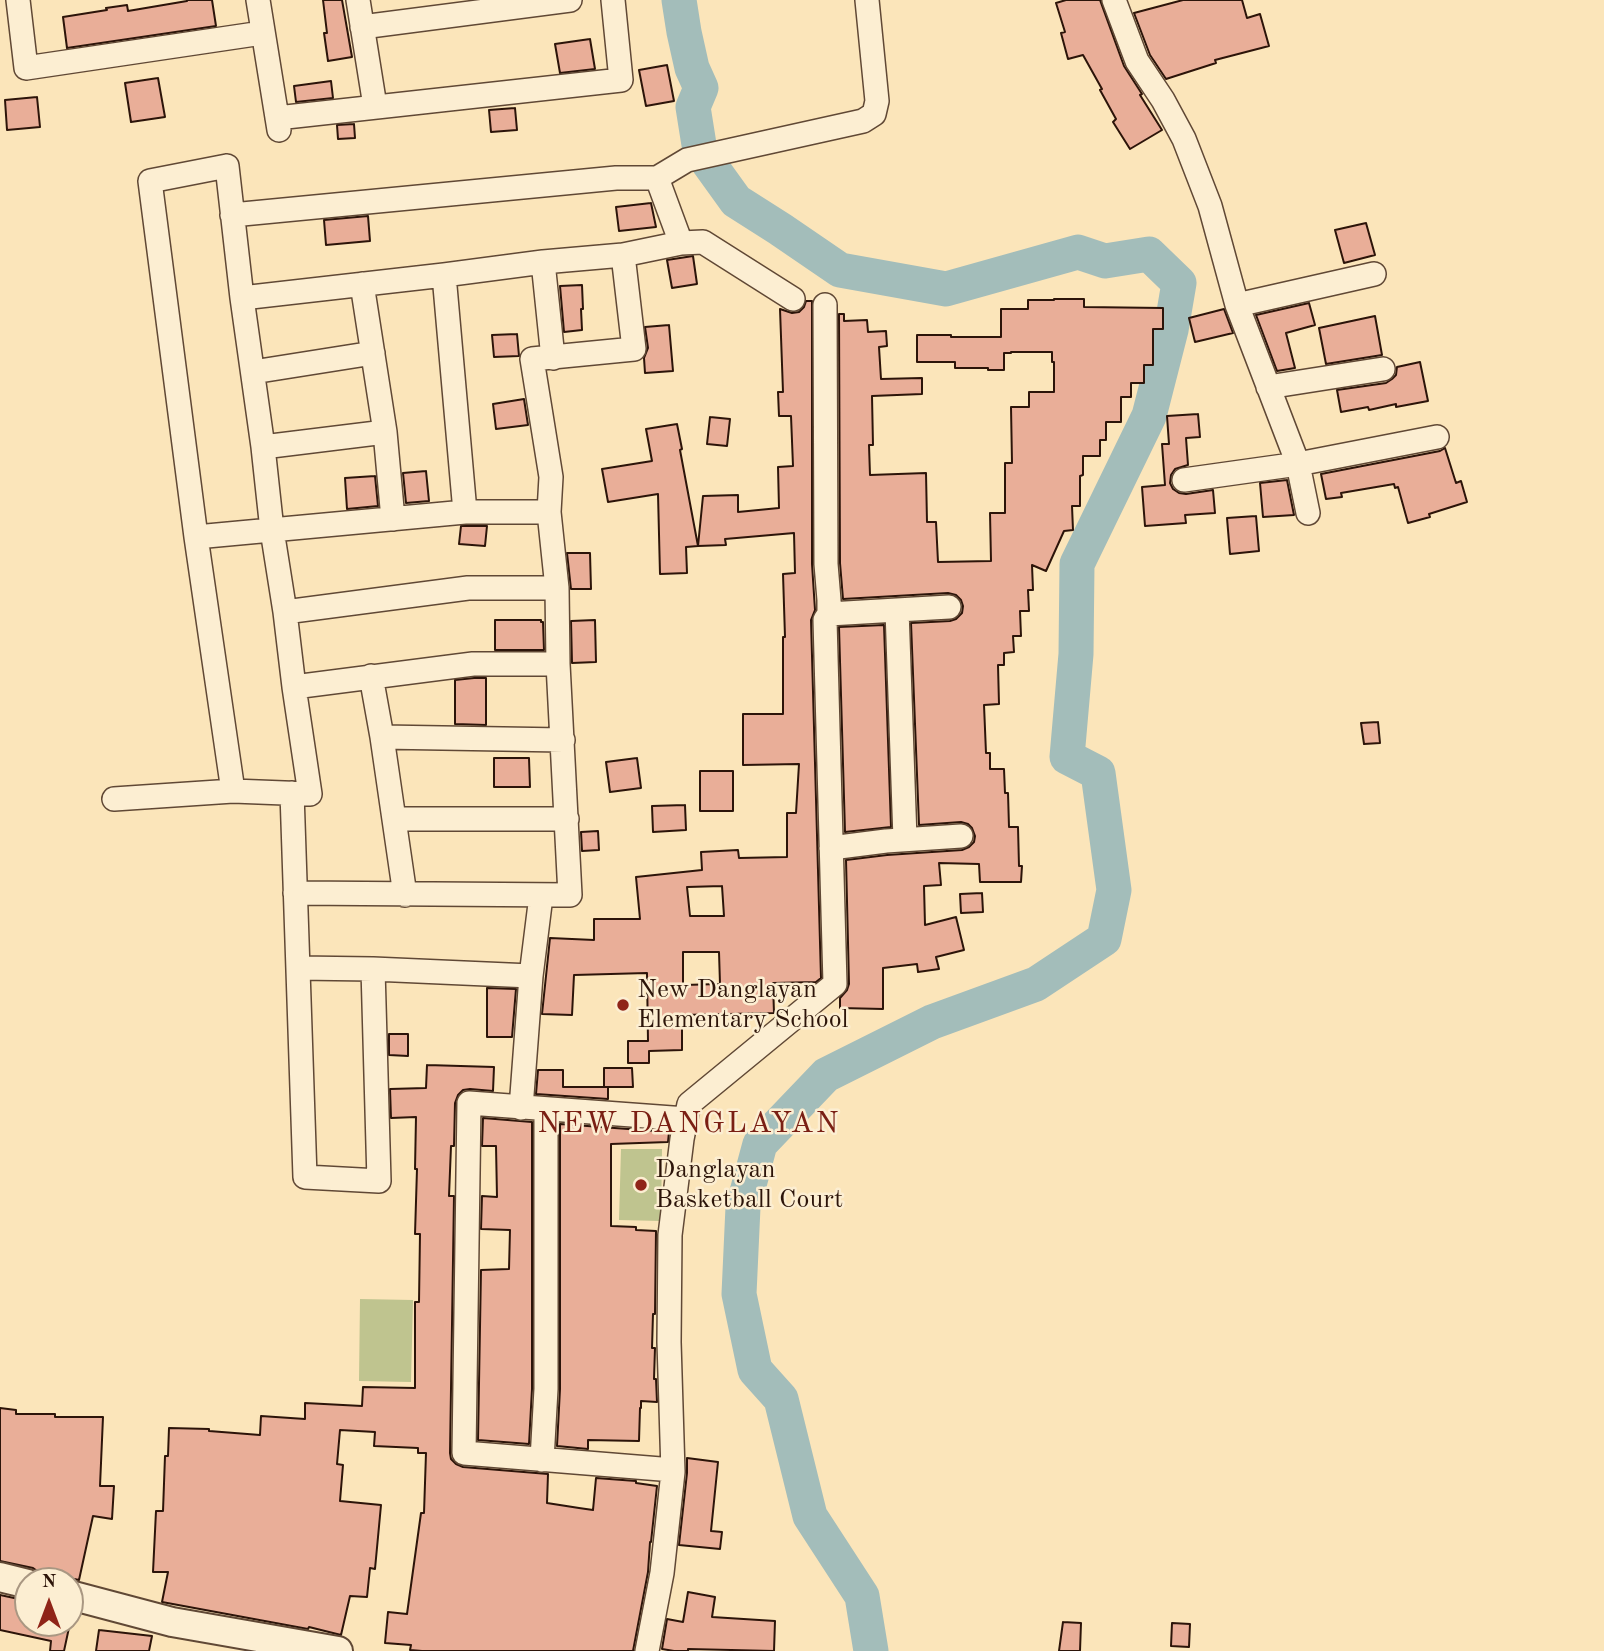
<!DOCTYPE html>
<style>
body{margin:0}
#map{position:relative;width:1604px;height:1651px;overflow:hidden;background:#fbe5ba;font-family:"Old Standard TT",serif}
canvas{display:block}
.north{position:absolute;left:14px;top:1567px;width:70px;height:70px;box-sizing:border-box;background:#fceed2;border:2px solid #a99782;border-radius:50%;rotate:0deg;font-size:19px;font-weight:700;line-height:28px;text-align:center;color:#2c1409}
.north::after{content:'';display:block;margin:auto;width:24px;height:32px;background:#8f2418;clip-path:polygon(50% 0,100% 100%,50% 72%,0 100%)}
</style>
<div id="map">
<canvas width="1604" height="1651"></canvas>
<div class="north">N</div>
</div>
<script>
const ctx = document.querySelector('canvas').getContext('2d');
ctx.lineJoin = 'round';
function fill(path, color) {
  ctx.fillStyle = color;
  ctx.fill(path, 'evenodd');
}
function toPath(rows) {
  const path = new Path2D();
  for (const r of rows) {
    path.moveTo(r[0], r[1]);
    for (let i = 2; i < r.length; i += 2) path.lineTo(r[i], r[i + 1]);
  }
  return path;
}
function trace(path, color, width, dash) {
  ctx.strokeStyle = color;
  ctx.lineWidth = width;
  ctx.lineCap = dash ? 'butt' : 'round';
  ctx.setLineDash(dash || []);
  ctx.stroke(path);
}
function label(font, color, halo, rows, align = 'center') {
  ctx.font = font + ' "Old Standard TT",serif';
  ctx.lineWidth = 5;
  ctx.setLineDash([]);
  ctx.textBaseline = 'middle';
  ctx.strokeStyle = halo;
  ctx.fillStyle = color;
  for (const [text, x, y, turn = 0] of rows) {
    ctx.save();
    ctx.translate(x, y);
    ctx.rotate((+turn || 0) * Math.PI / 180);
    ctx.textAlign = isNaN(turn) ? turn : align;
    if (halo) ctx.strokeText(text, 0, 0);
    ctx.fillText(text, 0, 0);
    ctx.restore();
  }
}
const green = toPath([
 [621,1149,662,1149,661,1221,619,1220],
 [360,1299,413,1300,411,1382,359,1381]
]);
const river = toPath([
 [679,0,684,32,692,68,701,88,693,107,700,151,736,201,780,229,840,270,946,289,1078,252,1105,261,1149,254,1179,283,1171,330,1149,416,1077,564,1076,654,1067,757,1098,773,1114,890,1104,939,1036,984,932,1022,826,1075,760,1144,743,1207,739,1294,755,1370,781,1399,810,1516,862,1596,871,1651]
]);
const building = toPath([
 [187,0,212,0,216,26,67,48,63,17,107,10,106,8,127,5,128,11,187,1,187,0],
 [323,0,342,0,352,57,328,61,324,33,327,33,323,0],
 [1066,0,1100,0,1124,66,1142,94,1140,95,1162,130,1130,149,1113,122,1116,119,1100,90,1102,89,1083,55,1068,59,1061,33,1065,32,1056,3,1066,0],
 [1183,0,1242,0,1247,18,1260,14,1269,46,1215,60,1216,63,1166,79,1150,55,1134,13,1183,0],
 [590,39,595,69,560,73,555,44,590,39],
 [667,65,674,101,646,106,639,70,667,65],
 [158,78,165,117,131,122,125,83,158,78],
 [331,81,333,98,296,102,294,86,331,81],
 [37,97,40,127,7,130,5,100,37,97],
 [515,108,517,130,491,132,489,110,515,108],
 [354,124,355,138,338,139,337,125,354,124],
 [651,203,656,227,619,231,616,207,651,203],
 [368,216,370,241,326,245,324,220,368,216],
 [1366,223,1375,255,1344,263,1335,230,1366,223],
 [693,256,697,284,672,288,667,260,693,256],
 [582,285,583,309,581,309,582,330,564,332,560,286,582,285],
 [1054,299,1084,299,1084,307,1163,308,1163,329,1153,329,1153,365,1144,365,1144,383,1131,383,1131,397,1121,397,1121,422,1106,422,1106,440,1100,440,1100,456,1083,456,1083,475,1080,476,1080,506,1072,506,1073,530,1064,531,1046,571,1032,565,1033,590,1028,590,1029,611,1020,611,1021,636,1013,636,1014,652,1004,653,1004,665,998,665,999,704,984,705,986,753,990,753,990,769,1004,769,1005,793,1008,793,1009,827,1018,827,1019,866,1022,866,1021,882,980,882,979,864,939,863,941,885,924,886,925,925,956,917,964,950,936,957,939,969,918,972,917,964,883,968,883,1009,840,1008,840,998,847,990,849,984,846,860,887,855,962,850,969,847,974,842,975,836,972,828,968,824,961,822,919,825,911,623,950,621,956,619,962,613,963,606,961,600,956,595,948,593,843,599,840,563,839,314,844,314,844,321,867,320,868,332,886,331,887,346,879,347,881,379,922,378,922,394,872,396,873,445,869,445,870,475,926,473,927,522,936,522,938,562,991,561,990,513,1005,513,1005,463,1012,463,1011,407,1029,407,1029,392,1054,392,1054,362,1052,362,1052,352,1011,352,1011,353,1004,353,1004,370,988,370,988,368,955,368,955,362,917,362,917,335,951,335,951,337,1001,337,1001,309,1028,309,1028,300,1054,300,1054,299],
 [806,301,812,301,812,564,815,610,811,620,821,978,816,982,773,983,774,1013,682,1015,682,1050,649,1051,649,1063,628,1063,628,1041,648,1041,647,973,574,975,572,1015,542,1014,550,938,594,940,594,919,640,919,636,877,702,870,701,852,738,850,739,858,787,857,787,813,796,813,799,764,743,765,743,714,783,714,783,637,785,637,783,574,795,573,794,533,725,539,726,545,698,546,703,496,738,495,738,512,779,508,778,467,793,466,791,416,779,416,778,392,783,392,780,309,792,313,799,312,804,307,806,301],
 [722,886,724,916,690,916,687,887,722,886],
 [683,952,719,952,720,984,683,985,683,952],
 [1309,303,1315,325,1286,333,1295,368,1277,371,1256,315,1309,303],
 [1224,309,1233,333,1195,342,1189,318,1224,309],
 [1375,316,1382,355,1326,364,1319,328,1375,316],
 [669,325,673,371,645,373,644,358,648,348,645,327,669,325],
 [517,334,519,356,494,357,492,335,517,334],
 [1420,362,1428,401,1396,407,1396,404,1369,410,1368,407,1341,412,1337,390,1386,383,1392,379,1396,375,1397,367,1420,362],
 [524,399,528,425,496,429,493,404,524,399],
 [1198,414,1200,437,1186,438,1188,465,1175,469,1171,475,1170,483,1173,489,1179,493,1186,494,1213,490,1215,513,1185,515,1186,523,1145,526,1142,487,1165,485,1162,444,1169,444,1167,416,1198,414],
 [710,417,730,419,727,446,707,444,710,417],
 [677,424,682,449,680,450,698,546,686,547,687,573,660,574,658,494,608,502,602,469,652,461,646,429,677,424],
 [1445,448,1456,483,1461,481,1467,502,1429,514,1430,517,1408,523,1398,487,1395,488,1394,484,1341,493,1342,497,1326,499,1321,474,1440,451,1445,448],
 [426,471,429,501,406,503,403,473,426,471],
 [375,476,378,506,347,509,345,478,375,476],
 [1287,480,1294,515,1263,517,1260,483,1287,480],
 [1256,516,1259,551,1230,554,1227,518,1256,516],
 [461,526,487,526,485,546,459,544,461,526],
 [567,553,590,553,591,589,571,589,567,553],
 [495,620,541,620,541,622,543,622,544,650,495,650,495,620],
 [595,620,596,662,572,663,571,621,595,620],
 [884,625,891,827,845,832,839,627,884,625],
 [474,678,486,678,486,725,455,724,455,680,474,678],
 [1378,722,1380,743,1364,744,1361,723,1378,722],
 [494,758,529,758,530,787,494,787,494,758],
 [637,758,641,788,610,792,606,762,637,758],
 [700,771,733,771,733,811,700,811,700,771],
 [685,805,686,830,653,832,652,806,685,805],
 [598,831,599,850,582,851,581,832,598,831],
 [982,893,983,912,961,913,960,894,982,893],
 [487,988,516,989,512,1037,487,1037,487,988],
 [389,1034,408,1034,408,1056,389,1055,389,1034],
 [427,1065,494,1067,493,1091,470,1089,463,1090,458,1095,455,1103,454,1146,451,1146,449,1196,454,1196,450,1453,451,1459,456,1464,463,1467,548,1474,547,1503,579,1508,593,1510,596,1478,636,1481,636,1483,657,1486,651,1542,650,1542,648,1572,633,1651,422,1651,410,1650,411,1645,385,1643,388,1612,407,1614,421,1513,424,1513,426,1453,418,1453,418,1448,374,1446,375,1432,340,1430,337,1464,343,1465,340,1501,381,1505,375,1569,370,1568,367,1597,350,1596,341,1635,309,1627,308,1629,162,1602,168,1572,153,1572,156,1511,163,1511,165,1456,168,1456,169,1428,209,1429,209,1431,260,1435,261,1416,305,1419,305,1403,362,1406,363,1387,415,1388,415,1302,419,1302,420,1234,415,1234,417,1169,415,1169,416,1117,391,1118,390,1089,426,1088,427,1065],
 [604,1068,632,1068,633,1087,604,1087,604,1068],
 [538,1070,563,1070,563,1087,608,1087,608,1099,536,1094,538,1070],
 [483,1118,532,1122,532,1389,529,1444,478,1440,481,1270,509,1269,510,1230,481,1229,482,1196,497,1197,496,1146,482,1146,483,1118],
 [560,1124,669,1132,668,1142,611,1144,611,1226,636,1227,636,1230,656,1231,655,1314,653,1314,652,1348,655,1348,654,1379,656,1379,657,1402,641,1401,641,1408,640,1408,639,1441,588,1440,588,1449,557,1446,560,1389,560,1124],
 [0,1408,16,1410,16,1414,55,1414,55,1417,103,1417,100,1486,114,1486,112,1519,93,1516,79,1580,74,1579,66,1579,62,1581,44,1580,40,1573,33,1568,0,1561,0,1408],
 [687,1458,718,1462,711,1531,722,1532,720,1549,679,1545,687,1473,687,1458],
 [688,1592,715,1597,712,1617,775,1621,774,1651,688,1649,688,1651,674,1651,662,1649,667,1619,683,1622,688,1592],
 [0,1595,28,1601,28,1623,70,1623,64,1651,50,1651,51,1641,0,1630,0,1595],
 [1063,1622,1081,1623,1080,1651,1059,1651,1063,1622],
 [1172,1623,1190,1624,1189,1647,1171,1646,1172,1623],
 [99,1630,152,1636,149,1651,96,1651,99,1630]
]);
const minor = toPath([
 [18,0,26,68,262,33],
 [258,0,279,130],
 [358,0,375,106],
 [1114,0,1137,61,1163,100,1184,139,1210,206,1237,305,1298,464,1308,513],
 [362,27,570,0],
 [277,118,621,80,613,0],
 [657,178,681,243],
 [232,215,616,178,657,178,687,160,863,121,874,114,877,101,867,0],
 [543,262,553,358],
 [444,275,465,512],
 [362,284,385,432,393,519],
 [242,298,444,275,543,262,623,255,681,243,703,242,793,299],
 [1237,305,1374,274],
 [253,372,373,353],
 [1268,387,1383,369],
 [263,447,385,432],
 [1184,480,1298,464,1437,437],
 [196,537,465,512,549,512],
 [285,612,468,588,557,588],
 [829,614,897,610],
 [371,676,382,737,405,895],
 [294,687,473,664,558,664],
 [382,737,563,740],
 [292,793,305,1177,379,1181,373,969],
 [114,799,233,791,310,794,294,687,285,612,272,530,263,447,242,298,227,166,150,181,196,537,233,791],
 [394,819,567,819],
 [905,839,897,610,949,607],
 [831,848,886,841,961,836],
 [295,893,570,895,558,664,557,588,549,512,551,477,532,359,634,349,623,255],
 [298,968,373,969,531,976],
 [521,1108,531,976,541,896],
 [542,1460,546,1389,546,1110],
 [673,1470,464,1453,469,1103,686,1119],
 [647,1651,662,1573,673,1472,669,1342,670,1235,682,1139,689,1104,835,984,825,620,829,614,829,600,826,564,825,305]
]);
const tertiary = toPath([
 [0,1577,28,1584],
 [70,1595,172,1622,338,1651]
]);
const markers = [
 [623,1005,7,"#8f2418"],
 [641,1185,7,"#8f2418"]
];
const poiNames = [
 ["New Danglayan",637,990],
 ["Elementary School",637,1020],
 ["Danglayan",655,1170],
 ["Basketball Court",655,1200]
];
const quarterNames = [
 ["NEW DANGLAYAN",689,1124]
];
fill(green, '#bfc48f');
trace(river, '#a3bdba', 35);
fill(building, '#e9ae98');
trace(building, '#2c1409', 2);
trace(minor, '#604835', 26);
trace(tertiary, '#604835', 32);
trace(minor, '#fceed2', 23);
trace(tertiary, '#fceed2', 28);
for (const [x, y, r, color] of markers) {
  const dot = new Path2D();
  dot.arc(x, y, r, 0, 2 * Math.PI);
  ctx.fillStyle = color;
  ctx.fill(dot);
  trace(dot, '#fceed2', 2.5);
}
label('26px', '#2c1409', '#fceed2', poiNames, 'left');
ctx.letterSpacing = '2px';
label('30px', '#7a1f14', '#fceed2', quarterNames);
ctx.letterSpacing = '0px';
</script>
